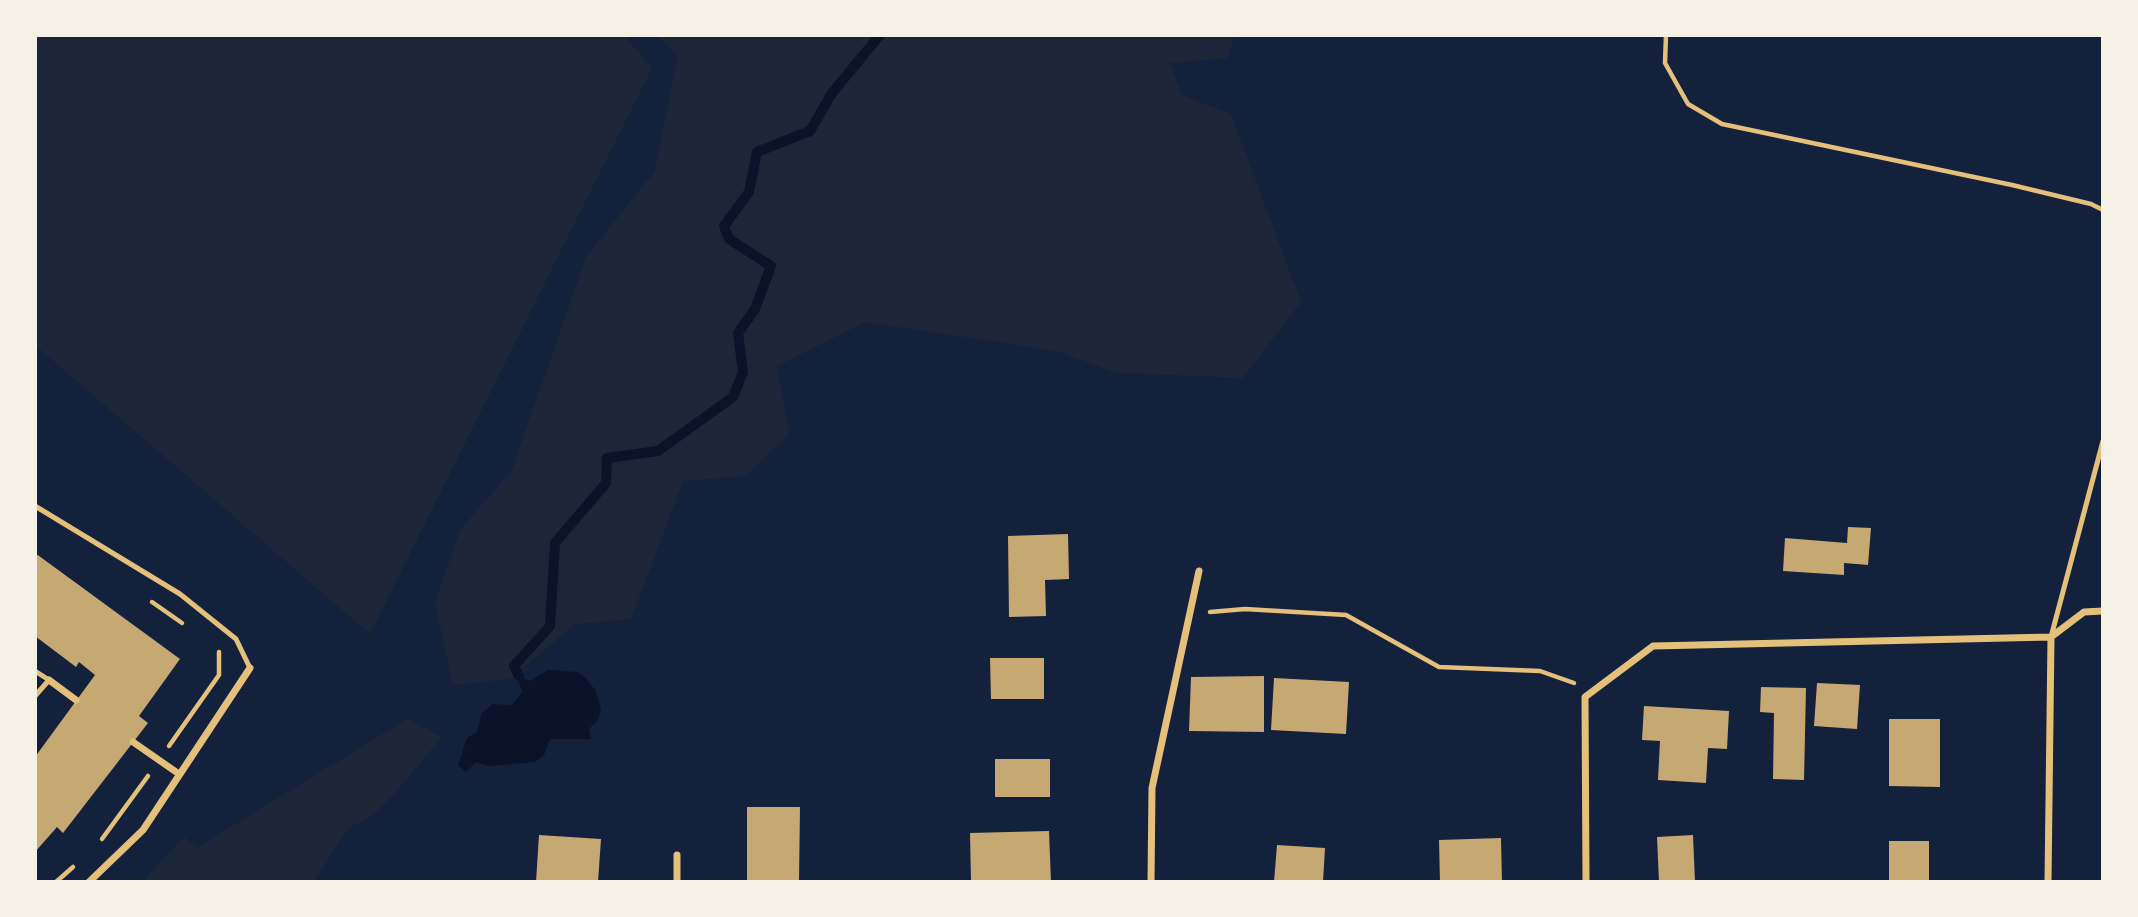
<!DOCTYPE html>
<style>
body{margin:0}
#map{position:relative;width:2138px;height:917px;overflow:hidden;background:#14213d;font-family:"PT Sans",sans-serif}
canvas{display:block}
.frame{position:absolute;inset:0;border:37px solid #f6f1e7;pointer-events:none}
</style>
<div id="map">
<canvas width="2138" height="917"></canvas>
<div class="frame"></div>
</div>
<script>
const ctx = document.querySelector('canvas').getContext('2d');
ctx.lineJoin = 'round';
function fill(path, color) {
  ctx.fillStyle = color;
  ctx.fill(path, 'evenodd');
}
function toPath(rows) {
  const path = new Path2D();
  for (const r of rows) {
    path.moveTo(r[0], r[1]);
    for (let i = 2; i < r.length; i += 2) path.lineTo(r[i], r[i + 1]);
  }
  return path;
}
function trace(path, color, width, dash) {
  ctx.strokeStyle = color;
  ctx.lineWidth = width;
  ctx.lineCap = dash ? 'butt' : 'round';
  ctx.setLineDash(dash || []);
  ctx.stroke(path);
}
const green = toPath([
 [35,35,624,35,652,68,370,634,35,345],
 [657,35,1235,35,1227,58,1170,63,1182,95,1231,114,1301,302,1243,378,1117,373,1056,351,865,322,777,366,789,435,745,476,683,481,631,619,575,624,510,679,453,685,435,603,460,530,512,470,586,257,655,171,678,56],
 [407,719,442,737,396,792,372,816,348,828,314,882,142,882,184,837,198,847]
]);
const water = toPath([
 [514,666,521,677,530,681,548,670,577,672,584,676,596,691,601,710,598,720,589,729,591,739,550,739,544,755,535,762,488,766,476,762,466,772,458,765,467,738,476,733,479,726,481,714,492,704,512,705,522,692]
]);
const stream = toPath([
 [519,676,514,666,550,626,555,543,606,483,607,458,658,451,733,397,743,372,738,333,755,309,771,266,729,239,724,226,749,192,757,152,810,131,832,93,880,35]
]);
const building = toPath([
 [1848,527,1871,528,1868,565,1844,563,1844,575,1783,571,1785,538,1847,543],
 [1068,534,1069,579,1045,580,1046,616,1009,617,1008,536],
 [35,553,180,659,139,716,148,723,63,833,57,827,35,852,35,757,95,675,79,662,76,667,35,636],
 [990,658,1044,658,1044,699,991,699],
 [1264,676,1264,732,1189,731,1191,677],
 [1274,678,1349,682,1346,734,1271,730],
 [1817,683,1860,685,1857,729,1814,726],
 [1761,687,1806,688,1804,780,1773,779,1774,713,1760,712],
 [1644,706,1729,711,1727,749,1708,748,1706,783,1658,780,1660,741,1642,740],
 [1889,719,1940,719,1940,787,1889,786],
 [995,759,1050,759,1050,797,995,797],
 [747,807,800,807,799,882,747,881],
 [1049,831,1051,882,971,882,970,833],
 [539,835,601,839,598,882,536,882],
 [1693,835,1695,882,1659,882,1657,837],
 [1501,838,1502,882,1440,882,1439,840],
 [1889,841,1929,841,1929,882,1889,882],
 [1277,845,1325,848,1323,882,1274,882]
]);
const path = toPath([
 [1666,35,1665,63,1688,104,1722,124,2012,185,2091,204,2103,210],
 [152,602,182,623],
 [1210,612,1245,609,1346,615,1439,667,1540,671,1574,683],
 [169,746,219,675,219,652],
 [102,839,148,776],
 [56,882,73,867]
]);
const service = toPath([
 [35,506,180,594,236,639,250,668],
 [2051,637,2103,441],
 [35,671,49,680,35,696]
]);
const minor = toPath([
 [2051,637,2084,612,2103,611],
 [49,680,76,700],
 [133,742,179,774],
 [677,855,677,882],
 [89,882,143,830,250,668],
 [1151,882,1152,788,1199,571],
 [1586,882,1585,697,1653,646,2051,637],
 [2048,882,2051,637]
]);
fill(green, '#1d2539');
fill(water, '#0b132b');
trace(stream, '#0b132b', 10);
fill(building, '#c6a872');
trace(path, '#e5c07b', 4.5);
trace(service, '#e5c07b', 5);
trace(minor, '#e5c07b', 7);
</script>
